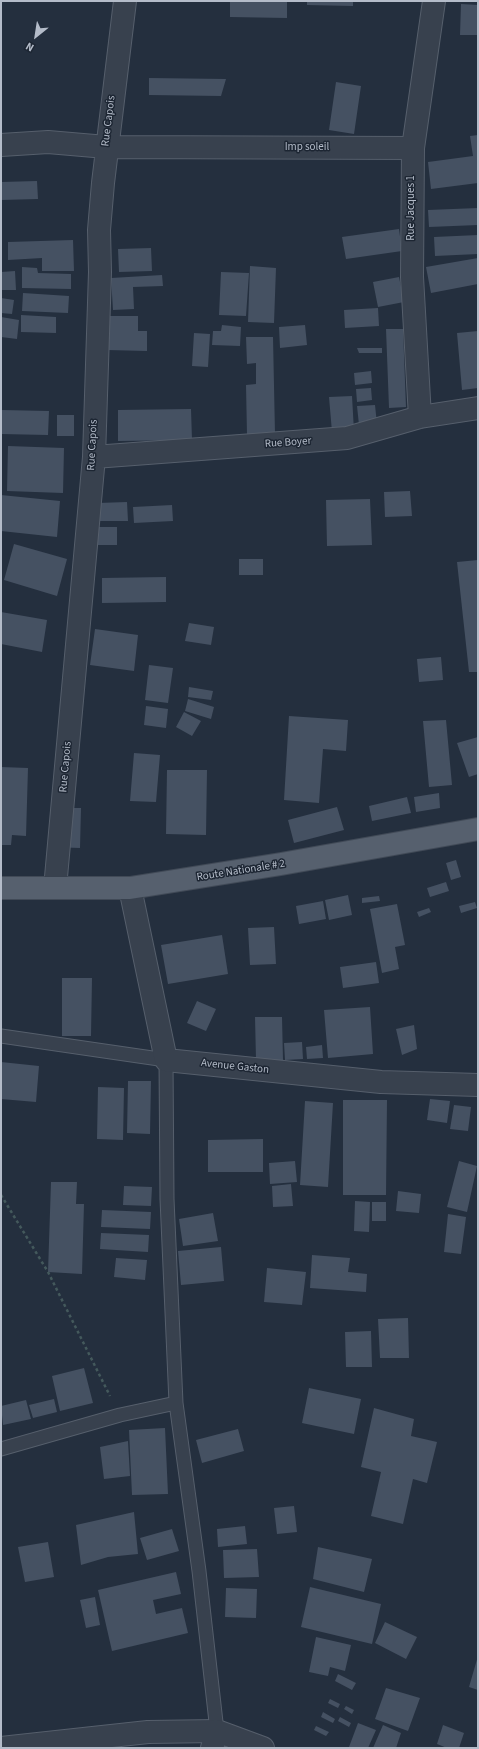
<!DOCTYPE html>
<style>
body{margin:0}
#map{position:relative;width:479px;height:1749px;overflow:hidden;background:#242f3e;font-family:"Source Sans 3",sans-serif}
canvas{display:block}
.frame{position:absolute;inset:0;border:2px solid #b4bcc9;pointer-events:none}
.north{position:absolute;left:16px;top:16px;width:40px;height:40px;-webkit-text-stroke:3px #1d2633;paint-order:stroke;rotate:210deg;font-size:11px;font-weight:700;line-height:16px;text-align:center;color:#b4bcc9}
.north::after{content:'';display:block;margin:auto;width:14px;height:18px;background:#b4bcc9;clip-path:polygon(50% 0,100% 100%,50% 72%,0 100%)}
</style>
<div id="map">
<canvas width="479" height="1749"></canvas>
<div class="frame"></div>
<div class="north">N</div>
</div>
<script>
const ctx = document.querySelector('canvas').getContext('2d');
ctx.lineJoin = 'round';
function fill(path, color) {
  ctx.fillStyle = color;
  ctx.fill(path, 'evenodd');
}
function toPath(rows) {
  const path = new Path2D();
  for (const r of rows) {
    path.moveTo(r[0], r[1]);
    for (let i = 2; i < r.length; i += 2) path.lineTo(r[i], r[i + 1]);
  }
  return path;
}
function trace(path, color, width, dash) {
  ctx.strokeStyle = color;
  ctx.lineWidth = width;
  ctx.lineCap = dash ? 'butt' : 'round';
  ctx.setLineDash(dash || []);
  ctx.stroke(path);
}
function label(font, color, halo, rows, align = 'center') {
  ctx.font = font + ' "Source Sans 3",sans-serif';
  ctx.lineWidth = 3;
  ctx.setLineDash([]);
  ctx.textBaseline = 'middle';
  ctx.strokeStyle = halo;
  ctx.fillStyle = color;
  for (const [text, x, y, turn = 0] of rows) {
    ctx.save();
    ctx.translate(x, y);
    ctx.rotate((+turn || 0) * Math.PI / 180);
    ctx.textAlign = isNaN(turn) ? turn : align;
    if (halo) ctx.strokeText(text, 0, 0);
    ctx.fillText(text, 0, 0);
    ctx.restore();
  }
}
const building = toPath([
 [230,1,287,1,287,18,230,17],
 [307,1,353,1,353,6,307,5],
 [461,4,478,5,478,35,460,35],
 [149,78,226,79,221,96,149,95],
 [336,82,361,86,354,134,329,130],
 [478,135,478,183,431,189,428,162,473,156,470,136],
 [37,181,38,199,1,200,1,182],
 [478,208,478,225,429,227,428,210],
 [399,229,402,251,346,259,342,237],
 [478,235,478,254,435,256,434,237],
 [73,240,74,271,42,271,42,258,8,260,8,242],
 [151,248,152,271,119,272,118,249],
 [478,258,478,284,431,293,426,267],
 [250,266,276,268,274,323,248,322],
 [22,267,37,268,38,273,71,274,71,289,22,288],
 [15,271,16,290,1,290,1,272],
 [221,272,249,273,246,316,219,315],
 [162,275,163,286,133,287,134,309,113,310,111,278],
 [399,277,404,302,378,307,373,282],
 [23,293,69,296,68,313,22,311],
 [1,298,14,300,12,314,1,313],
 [378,308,379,326,345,328,344,310],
 [21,315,56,317,56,333,21,332],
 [107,316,138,316,138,331,147,331,147,351,107,350],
 [1,317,19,320,17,339,1,337],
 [222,325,241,327,240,346,212,345,213,331,221,331],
 [305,325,307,345,280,348,279,327],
 [386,329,403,329,406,407,389,408],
 [478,331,478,388,462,390,457,333],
 [194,333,210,334,208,367,192,366],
 [246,337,273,337,275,434,247,435,246,385,256,384,256,363,247,364],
 [357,348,382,348,382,353,359,353],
 [371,371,372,383,355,385,354,373],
 [371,388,372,400,357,402,356,389],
 [352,396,354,431,332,432,329,397],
 [375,405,377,424,359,425,357,406],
 [191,409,192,440,118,441,118,410],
 [1,410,49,411,48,435,1,434],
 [57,415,74,415,74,436,57,436],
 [8,446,64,448,63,493,7,491],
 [410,491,412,516,385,517,384,492],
 [1,495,60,501,57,537,1,531],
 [370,499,372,545,327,546,326,500],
 [127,502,128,521,100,521,98,503],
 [172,505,173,521,134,523,133,507],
 [97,527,117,527,117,545,97,545],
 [14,544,67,559,57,596,4,580],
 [239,559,263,559,263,575,239,575],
 [478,560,478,672,469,672,457,562],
 [166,577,166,602,102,603,102,578],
 [1,612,47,620,42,652,1,644],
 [189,623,214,627,211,645,185,641],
 [95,629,138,635,134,671,90,665],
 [441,657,443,680,419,682,417,659],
 [149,665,173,668,168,703,145,700],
 [189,687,213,691,211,700,188,697],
 [188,699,214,707,211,719,185,711],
 [146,706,168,709,166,728,144,725],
 [184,712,201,721,192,736,176,727],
 [289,716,348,720,346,751,323,749,319,803,284,800],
 [446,720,452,785,429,787,423,721],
 [478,737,478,774,469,777,457,743],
 [134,753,160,755,156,802,130,801],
 [1,767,28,768,26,836,12,835,11,845,1,845],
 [167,770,207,770,206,835,166,834],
 [439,793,440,808,416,812,414,797],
 [407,797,411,813,372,821,369,806],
 [337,807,344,830,294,843,288,820],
 [52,808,81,808,80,848,51,847],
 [456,860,461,877,451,880,446,863],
 [446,882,449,891,430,897,427,888],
 [348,895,352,915,329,920,325,900],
 [379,896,380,901,362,903,362,898],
 [323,901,326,919,299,924,296,906],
 [475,902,477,908,461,913,459,906],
 [397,904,405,945,395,947,399,969,382,973,370,909],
 [429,908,431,912,419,917,417,912],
 [274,927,276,964,250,965,248,928],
 [222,935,228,974,168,984,161,945],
 [376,962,379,983,343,988,340,967],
 [62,978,92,978,91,1036,62,1036],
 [197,1001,216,1009,206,1031,187,1023],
 [370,1007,373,1054,328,1058,324,1010],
 [255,1017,282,1017,283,1060,256,1060],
 [414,1025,417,1049,402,1055,396,1029],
 [302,1042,303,1059,285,1060,284,1043],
 [322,1045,323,1058,307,1059,306,1047],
 [1,1062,39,1066,36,1102,1,1099],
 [128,1081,151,1081,150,1134,127,1133],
 [98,1087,124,1088,123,1140,97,1139],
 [430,1099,450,1101,447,1123,427,1120],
 [343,1100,387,1100,386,1195,343,1195],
 [305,1101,333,1103,328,1187,300,1185],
 [454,1105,471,1107,468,1131,450,1129],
 [263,1139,263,1172,208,1172,208,1140],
 [295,1161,297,1182,270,1184,269,1163],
 [459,1161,477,1166,467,1212,447,1207],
 [51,1182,77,1182,76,1204,84,1204,82,1274,48,1272],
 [291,1184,293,1206,273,1207,272,1186],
 [124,1186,152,1187,151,1206,123,1205],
 [398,1191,421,1194,419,1213,396,1211],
 [355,1201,370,1202,369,1232,354,1231],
 [372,1202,386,1202,386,1221,372,1221],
 [102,1210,151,1212,150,1229,101,1227],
 [213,1213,218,1241,183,1246,179,1219],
 [448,1214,466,1217,461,1254,444,1252],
 [101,1233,149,1235,148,1252,100,1249],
 [221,1247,224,1281,181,1285,178,1251],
 [312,1255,350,1258,348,1272,367,1274,366,1292,310,1288],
 [116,1258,147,1260,145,1280,114,1277],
 [267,1268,306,1272,302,1305,264,1302],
 [408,1318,409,1358,380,1358,378,1319],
 [371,1331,372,1367,346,1367,345,1332],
 [84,1368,93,1403,60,1411,52,1376],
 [309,1388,361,1399,354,1434,302,1423],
 [54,1399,57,1412,33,1418,29,1405],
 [26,1400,31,1419,3,1425,1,1406],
 [374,1408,414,1419,411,1436,437,1442,427,1483,413,1479,403,1524,371,1516,381,1472,361,1467],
 [165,1428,168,1494,132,1495,129,1430],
 [238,1429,244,1451,202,1463,196,1440],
 [128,1441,130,1476,104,1479,100,1447],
 [294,1506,297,1532,277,1534,274,1508],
 [134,1512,138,1554,108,1557,81,1565,76,1525],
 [245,1526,247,1544,218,1547,217,1529],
 [172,1529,179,1551,147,1560,140,1538],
 [48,1542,54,1577,25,1582,18,1547],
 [318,1547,372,1559,364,1592,313,1579],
 [257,1549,259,1577,224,1578,223,1550],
 [176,1572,181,1594,153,1600,156,1614,182,1608,188,1633,112,1651,98,1590],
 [310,1587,381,1604,372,1644,301,1627],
 [226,1588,257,1589,256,1618,225,1617],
 [95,1597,100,1625,86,1628,80,1600],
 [385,1622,417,1637,406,1659,375,1643],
 [316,1637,351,1645,345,1671,330,1667,328,1676,309,1672],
 [478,1656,478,1690,469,1687],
 [338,1674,356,1683,352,1690,335,1681],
 [386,1688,420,1698,408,1731,375,1719],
 [330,1699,340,1704,338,1708,328,1703],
 [346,1706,354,1710,352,1714,344,1709],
 [323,1712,335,1719,333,1723,321,1717],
 [340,1717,351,1723,349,1727,338,1721],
 [358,1723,376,1730,368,1748,349,1747],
 [383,1725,401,1733,396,1748,373,1748],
 [443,1725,464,1733,459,1748,447,1748,437,1744],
 [316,1726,329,1732,326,1736,314,1730]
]);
const path = toPath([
 [1,1195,48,1272,110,1396]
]);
const service = toPath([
 [1,1036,166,1060,167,1199,176,1403],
 [1,1449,120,1415,176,1403,199,1571,217,1731]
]);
const minor = toPath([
 [1,145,48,142,106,147,413,148],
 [420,417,412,277,413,148,434,1],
 [94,457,347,438,420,417,478,408],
 [55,888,94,457,100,272,99,230,103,183,125,1],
 [130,888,166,1060,381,1082,478,1085],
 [217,1731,263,1748],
 [1,1748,148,1732,217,1731,212,1748]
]);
const primary = toPath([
 [1,888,130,888,281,864,478,829]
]);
const streetNames = [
 ["Rue Capois",109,121,-83],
 ["Imp soleil",307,148],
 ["Rue Jacques 1",412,208,-90],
 ["Rue Boyer",288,443,-4],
 ["Rue Capois",93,445,-87],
 ["Rue Capois",66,767,-85],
 ["Route Nationale # 2",241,871,-9],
 ["Avenue Gaston",235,1067,6]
];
fill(building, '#455162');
trace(service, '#565f6c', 15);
trace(minor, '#565f6c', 24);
trace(primary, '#414a57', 24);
trace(path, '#44595c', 2.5, [3, 3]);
trace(service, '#38414e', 13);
trace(minor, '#38414e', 22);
trace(primary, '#56606e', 22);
label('11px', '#b4bcc9', '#1d2633', streetNames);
</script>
